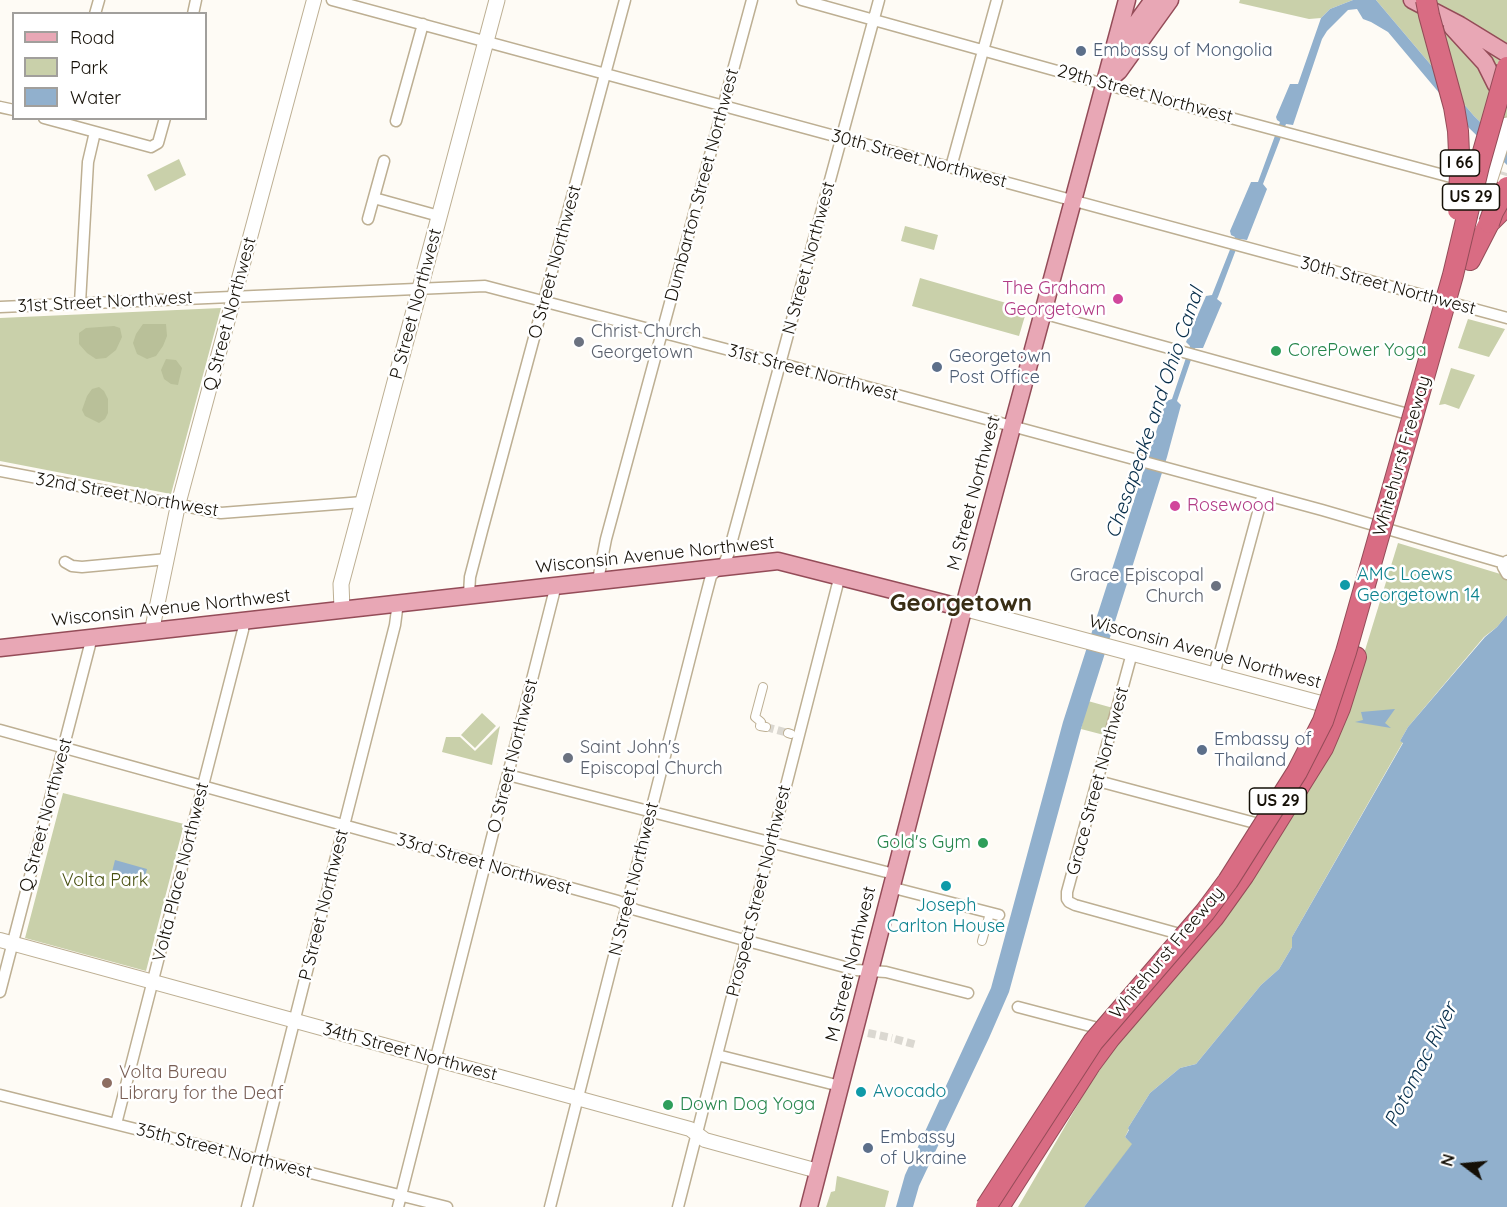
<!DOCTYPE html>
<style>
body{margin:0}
#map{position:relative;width:1507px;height:1207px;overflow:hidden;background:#fefbf5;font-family:Quicksand,sans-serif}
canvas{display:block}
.legend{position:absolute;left:12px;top:12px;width:195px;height:108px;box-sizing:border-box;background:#fff;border:2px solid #a19f9c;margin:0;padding:8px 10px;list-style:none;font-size:18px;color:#151007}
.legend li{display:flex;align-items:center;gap:12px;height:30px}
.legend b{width:30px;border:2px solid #a19f9c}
.north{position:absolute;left:1435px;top:1135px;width:60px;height:60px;-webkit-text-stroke:4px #fff;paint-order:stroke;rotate:286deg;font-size:16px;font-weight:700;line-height:24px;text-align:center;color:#151007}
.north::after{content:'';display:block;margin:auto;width:21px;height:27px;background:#151007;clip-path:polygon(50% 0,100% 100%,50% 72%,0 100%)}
</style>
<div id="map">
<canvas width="1507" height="1207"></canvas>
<ul class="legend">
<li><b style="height:8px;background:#e8a7b5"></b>Road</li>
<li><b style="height:16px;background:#c9d0aa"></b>Park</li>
<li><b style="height:16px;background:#91b0cd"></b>Water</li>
</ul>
<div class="north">N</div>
</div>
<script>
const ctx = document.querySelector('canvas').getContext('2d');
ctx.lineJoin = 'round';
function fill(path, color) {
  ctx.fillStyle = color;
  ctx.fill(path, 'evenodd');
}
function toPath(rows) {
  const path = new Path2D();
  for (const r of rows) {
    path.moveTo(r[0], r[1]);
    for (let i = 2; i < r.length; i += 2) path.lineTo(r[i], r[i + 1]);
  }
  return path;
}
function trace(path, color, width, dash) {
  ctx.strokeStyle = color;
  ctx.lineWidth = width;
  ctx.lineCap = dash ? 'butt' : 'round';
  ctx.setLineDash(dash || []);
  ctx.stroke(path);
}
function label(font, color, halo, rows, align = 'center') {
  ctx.font = font + ' Quicksand,sans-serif';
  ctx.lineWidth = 5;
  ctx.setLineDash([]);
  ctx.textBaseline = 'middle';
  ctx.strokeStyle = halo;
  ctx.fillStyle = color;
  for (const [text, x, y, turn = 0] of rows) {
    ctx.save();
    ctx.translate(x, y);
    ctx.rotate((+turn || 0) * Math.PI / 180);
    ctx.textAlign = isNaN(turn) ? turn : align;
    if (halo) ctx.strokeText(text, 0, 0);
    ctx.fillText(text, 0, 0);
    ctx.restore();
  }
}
const green = toPath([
 [1240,0,1353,0,1330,9,1321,18,1309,19,1239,3],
 [1376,0,1507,0,1507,148,1474,116],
 [179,159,186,175,155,191,147,175],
 [905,226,938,235,934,250,901,241],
 [920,278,1027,309,1019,336,912,306],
 [221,308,171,494,0,461,0,318],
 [1468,319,1505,329,1489,357,1458,348],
 [1451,368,1475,375,1459,409,1445,404,1439,405],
 [1398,543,1507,576,1507,615,1497,627,1484,637,1408,727,1400,741,1403,742,1292,937,1292,947,1279,969,1261,985,1196,1064,1180,1068,1150,1093,1128,1128,1129,1129,1125,1137,1133,1144,1084,1207,1018,1207,1088,1087,1342,725],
 [1088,701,1113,708,1104,735,1081,729],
 [482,713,496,726,475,748,461,735],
 [500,726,492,765,442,752,446,737,460,737,475,751],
 [63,793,184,824,146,971,25,938],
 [837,1176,889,1191,885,1207,826,1207,831,1192,835,1191]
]);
const forest = toPath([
 [143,324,166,324,167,336,163,346,156,356,147,359,137,354,133,343,136,334],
 [114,326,120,328,122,337,116,350,106,358,96,359,87,353,79,344,79,333,86,328],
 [166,359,176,360,182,368,178,385,171,384,164,379,161,370],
 [99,387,104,391,108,399,108,413,105,419,99,423,85,416,82,410,87,396,92,389]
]);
const water = toPath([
 [1353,0,1376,0,1474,116,1507,148,1507,165,1467,126,1388,32,1371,22,1363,19,1357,9,1348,10,1327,31,1322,39,1293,125,1286,124,1263,184,1267,189,1247,240,1240,239,1218,297,1217,299,1222,303,1203,348,1195,348,1177,401,1181,405,1167,457,1081,729,1009,992,989,1038,919,1186,913,1207,896,1207,905,1175,991,988,1063,722,1166,401,1172,399,1190,346,1186,342,1206,296,1212,295,1235,237,1231,235,1230,231,1251,182,1258,182,1280,122,1277,120,1276,117,1290,84,1298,84,1321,18,1330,9],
 [1507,615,1507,1207,1084,1207,1132,1144,1125,1137,1129,1130,1128,1128,1150,1093,1180,1068,1196,1064,1261,985,1279,969,1292,947,1292,937,1403,743,1400,741,1408,727,1485,637,1497,627],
 [1395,709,1385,723,1391,728,1355,722,1363,720,1361,712],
 [115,860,147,869,144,880,112,872]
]);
const pedestrianTunnel = toPath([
 [766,727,788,733],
 [868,1033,892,1038],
 [895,1039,917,1045]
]);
const primaryTunnel = toPath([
 [1499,199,1507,173]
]);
const pedestrian = toPath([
 [763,687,755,717,761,722,760,726,766,727],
 [788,733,791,734],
 [982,941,990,913]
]);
const minor = toPath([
 [332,0,1507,318],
 [802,0,1104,84,1462,180],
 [95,14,99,0],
 [193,14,196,0],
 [0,107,14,110],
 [44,118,151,147,158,143,165,118],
 [396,121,423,24],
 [951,167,997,0],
 [374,198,439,216],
 [368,219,384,161],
 [80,303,88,162,95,132],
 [0,307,485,286,790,366,1322,510,1504,563],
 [1042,313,1415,416],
 [0,471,221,513,363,502],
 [1507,561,1503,567,1507,574],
 [65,562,72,566,82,567,167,559],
 [598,580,606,539,752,0],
 [469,594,470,577,482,531,625,0],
 [1132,653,1067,892,1067,899,1069,902,1075,905,1176,933],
 [1214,675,1263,494],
 [0,730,618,901,636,910,755,943,856,970,886,972,968,993],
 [508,775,894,874],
 [1098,781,1255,823],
 [890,887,999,915],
 [0,992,92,637],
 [1018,1007,1094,1027],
 [717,1055,840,1086],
 [0,1095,447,1207],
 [116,1124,243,630,244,620],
 [247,1207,395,625,398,602],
 [398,1207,556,585],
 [550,1207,705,599,711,576,724,563,728,555,879,0],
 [678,1207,840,575]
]);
const tertiary = toPath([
 [152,630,178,505,314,0],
 [0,940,690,1129,705,1140,818,1171]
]);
const secondary = toPath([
 [1467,251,1507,125],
 [963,608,1334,707,1335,703],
 [342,609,341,584,497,0]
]);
const primary = toPath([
 [1412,0,1460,25,1504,52],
 [1452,27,1485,63,1496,85],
 [1119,47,1153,0],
 [1104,84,1119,71,1170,0],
 [0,648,778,561,963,608],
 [809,1207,968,591,1127,0]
]);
const motorway = toPath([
 [1470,260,1489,223,1501,211],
 [999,1207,1090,1065,1110,1038,1214,917,1244,875,1323,748,1340,708,1356,657]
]);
const motorwayBridge = toPath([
 [1426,0,1429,15,1454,107,1458,131,1460,175,1458,210],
 [1489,223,1493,212,1507,187],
 [986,1207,1093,1042,1205,912,1228,881,1297,772,1323,721,1346,652,1453,275,1479,166,1507,67]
]);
const markers = [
 [1081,51,6,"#5c6f8a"],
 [1118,299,6,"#d1479c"],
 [579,342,6,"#6b7280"],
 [1276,351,6,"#2e9e5b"],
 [937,367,6,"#5c6f8a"],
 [1175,506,6,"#d1479c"],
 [1345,585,6,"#0f9aa8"],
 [1216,586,6,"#6b7280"],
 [1202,750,6,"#5c6f8a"],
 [568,758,6,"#6b7280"],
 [983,843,6,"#2e9e5b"],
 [946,886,6,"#0f9aa8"],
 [107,1083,6,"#8d6e63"],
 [861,1092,6,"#0f9aa8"],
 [668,1105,6,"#2e9e5b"],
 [868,1148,6,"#5c6f8a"]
];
const shields = [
 [1460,163,39],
 [1471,197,57],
 [1278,801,57]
];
const shieldNames = [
 ["I 66",1460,163],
 ["US 29",1471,197],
 ["US 29",1278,801]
];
const serviceNames = [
 ["Embassy of Mongolia",1093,51],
 ["Georgetown",949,357],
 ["Post Office",949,378],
 ["Embassy of",1214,740],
 ["Thailand",1214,761],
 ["Embassy",880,1138],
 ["of Ukraine",880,1159]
];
const streetNames = [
 ["29th Street Northwest",1145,94,15],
 ["30th Street Northwest",919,159,15],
 ["Dumbarton Street Northwest",702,185,-75],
 ["N Street Northwest",809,258,-75],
 ["O Street Northwest",555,262,-75],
 ["30th Street Northwest",1388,286,15],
 ["31st Street Northwest",105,302,-3],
 ["P Street Northwest",416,304,-75],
 ["Q Street Northwest",230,314,-75],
 ["31st Street Northwest",813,373,15],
 ["Whitehurst Freeway",1402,456,-74],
 ["M Street Northwest",974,493,-75],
 ["32nd Street Northwest",127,495,10],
 ["Wisconsin Avenue Northwest",655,555,-6],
 ["Wisconsin Avenue Northwest",171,608,-6],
 ["Wisconsin Avenue Northwest",1205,652,15],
 ["O Street Northwest",513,756,-76],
 ["Grace Street Northwest",1098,781,-75],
 ["Q Street Northwest",46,815,-75],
 ["33rd Street Northwest",484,864,16],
 ["Volta Place Northwest",181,872,-76],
 ["N Street Northwest",634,879,-76],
 ["Prospect Street Northwest",759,891,-76],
 ["P Street Northwest",324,905,-76],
 ["Whitehurst Freeway",1167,953,-50],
 ["M Street Northwest",851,964,-76],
 ["34th Street Northwest",410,1052,15],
 ["35th Street Northwest",224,1151,14]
];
const hotelNames = [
 ["The Graham",1106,289],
 ["Georgetown",1106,310],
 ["Rosewood",1187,506,"left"]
];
const worshipNames = [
 ["Christ Church",591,332],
 ["Georgetown",591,353],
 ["Grace Episcopal",1204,576,"right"],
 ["Church",1204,597,"right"],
 ["Saint John's",580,748],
 ["Episcopal Church",580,769]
];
const leisureNames = [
 ["CorePower Yoga",1288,351],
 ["Gold's Gym",971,843,"right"],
 ["Down Dog Yoga",680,1105]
];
const cultureNames = [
 ["AMC Loews",1357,575],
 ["Georgetown 14",1357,596],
 ["Joseph",946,906,"center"],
 ["Carlton House",946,927,"center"],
 ["Avocado",873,1092]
];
const parkNames = [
 ["Volta Park",105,881]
];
const educationNames = [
 ["Volta Bureau",119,1073],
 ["Library for the Deaf",119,1094]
];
const waterNames = [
 ["Chesapeake and Ohio Canal",1155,413,-71],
 ["Potomac River",1421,1065,-63]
];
const districtNames = [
 ["Georgetown",961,604]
];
fill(green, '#c9d0aa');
fill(forest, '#b9c099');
fill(water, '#91b0cd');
trace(pedestrianTunnel, '#dbd8d1', 8, [8, 4]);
trace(primaryTunnel, '#dbd8d1', 16, [16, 8]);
trace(pedestrian, '#bdaf93', 10);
trace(minor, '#bdaf93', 13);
trace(tertiary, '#bdaf93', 16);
trace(secondary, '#bdaf93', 17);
trace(primary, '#944c58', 19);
trace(motorway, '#944c58', 22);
trace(pedestrian, '#fff', 8);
trace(minor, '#fff', 10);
trace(tertiary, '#fff', 14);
trace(secondary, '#fff', 15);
trace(primary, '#e8a7b5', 16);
trace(motorway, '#d96c83', 20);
trace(motorwayBridge, '#944c58', 22, []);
trace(motorwayBridge, '#d96c83', 20);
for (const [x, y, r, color] of markers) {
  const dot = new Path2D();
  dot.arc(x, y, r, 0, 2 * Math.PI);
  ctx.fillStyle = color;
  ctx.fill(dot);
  trace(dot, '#fff', 2);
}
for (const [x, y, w] of shields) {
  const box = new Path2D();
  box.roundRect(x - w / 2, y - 13, w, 26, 4.5);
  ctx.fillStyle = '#fff';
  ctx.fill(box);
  trace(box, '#151007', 1.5);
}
label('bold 16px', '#151007', null, shieldNames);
label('18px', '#4e5e75', '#fff', serviceNames, 'left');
label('18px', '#151007', '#fff', streetNames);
label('18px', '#b23c85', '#fff', hotelNames, 'right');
label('18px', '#5b616d', '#fff', worshipNames, 'left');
label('18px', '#27864d', '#fff', leisureNames, 'left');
label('18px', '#0d838f', '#fff', cultureNames, 'left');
label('18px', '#485011', '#fff', parkNames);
label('18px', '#785e54', '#fff', educationNames, 'left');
label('italic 20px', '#072e4a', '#fff', waterNames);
label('bold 24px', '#392e15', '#fff', districtNames);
</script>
